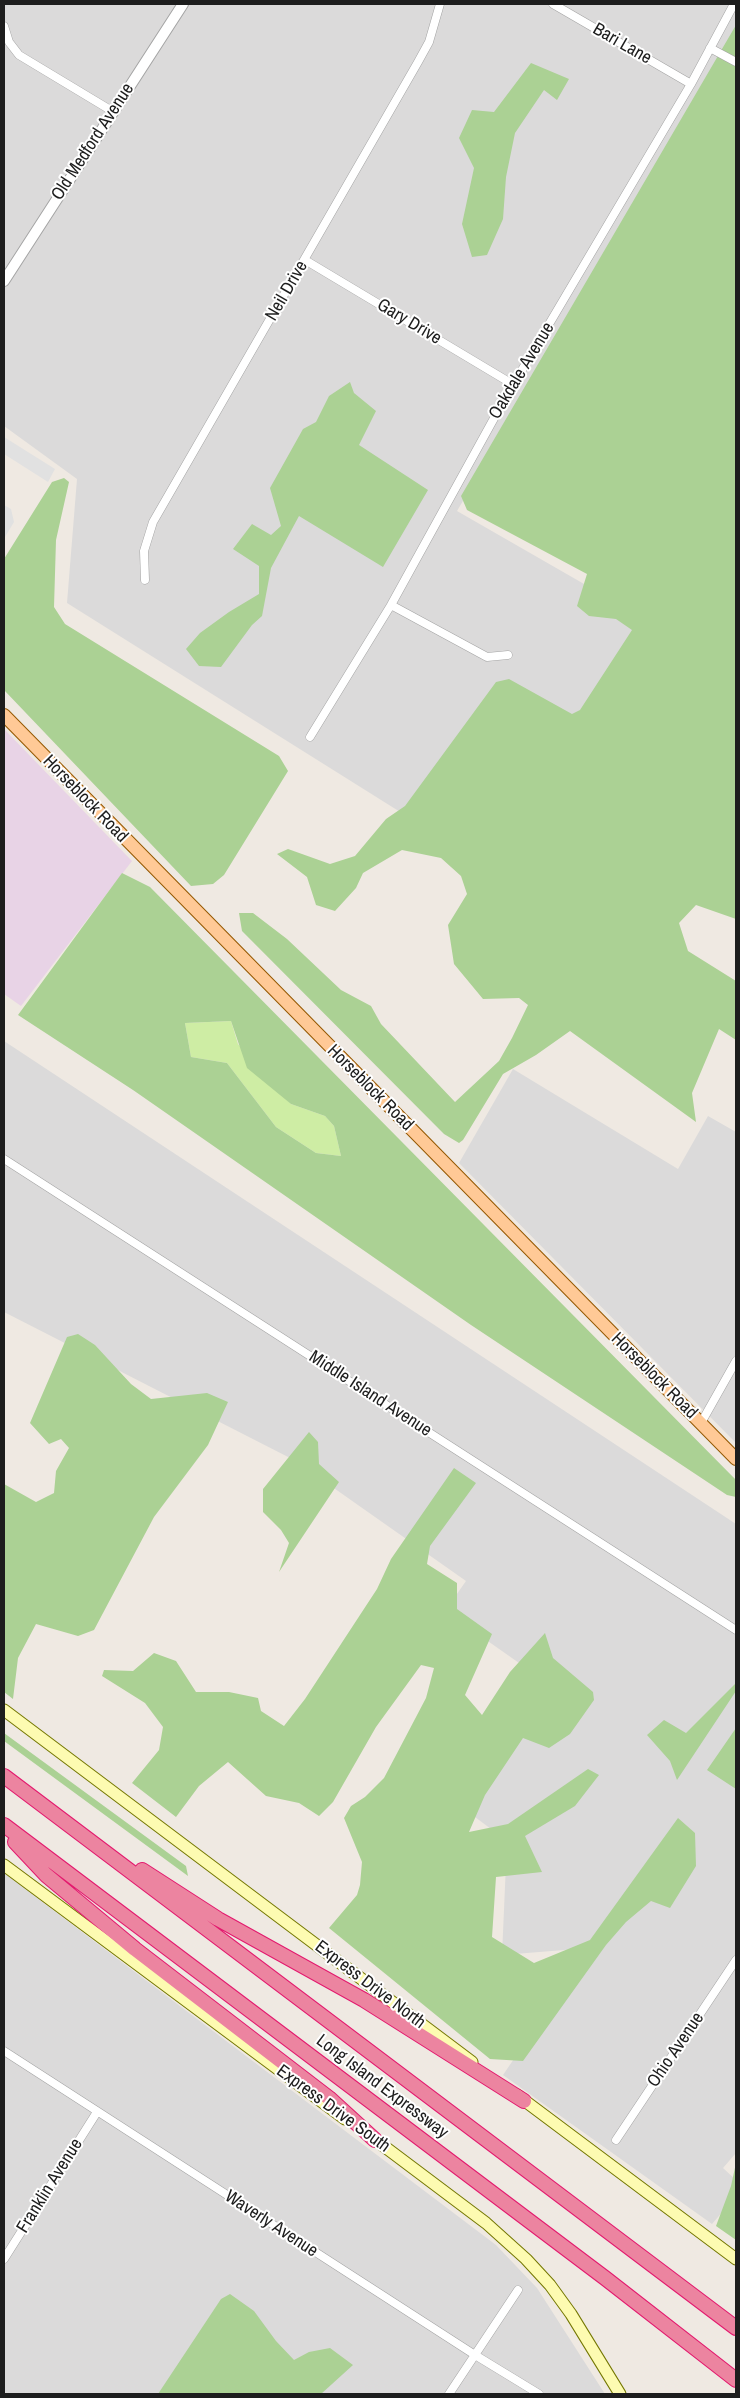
<!DOCTYPE html>
<style>
body{margin:0}
#map{position:relative;width:740px;height:2398px;overflow:hidden;background:#efe9e2;font-family:"Archivo Narrow",sans-serif}
canvas{display:block}
.frame{position:absolute;inset:0;border:5px solid #1d1d1d;pointer-events:none}
</style>
<div id="map">
<canvas width="740" height="2398"></canvas>
<div class="frame"></div>
</div>
<script>
const ctx = document.querySelector('canvas').getContext('2d');
ctx.lineJoin = 'round';
function fill(path, color) {
  ctx.fillStyle = color;
  ctx.fill(path, 'evenodd');
}
function toPath(rows) {
  const path = new Path2D();
  for (const r of rows) {
    path.moveTo(r[0], r[1]);
    for (let i = 2; i < r.length; i += 2) path.lineTo(r[i], r[i + 1]);
  }
  return path;
}
function trace(path, color, width, dash) {
  ctx.strokeStyle = color;
  ctx.lineWidth = width;
  ctx.lineCap = dash ? 'butt' : 'round';
  ctx.setLineDash(dash || []);
  ctx.stroke(path);
}
function label(font, color, halo, rows, align = 'center') {
  ctx.font = font + ' "Archivo Narrow",sans-serif';
  ctx.lineWidth = 4;
  ctx.setLineDash([]);
  ctx.textBaseline = 'middle';
  ctx.strokeStyle = halo;
  ctx.fillStyle = color;
  for (const [text, x, y, turn = 0] of rows) {
    ctx.save();
    ctx.translate(x, y);
    ctx.rotate((+turn || 0) * Math.PI / 180);
    ctx.textAlign = isNaN(turn) ? turn : align;
    if (halo) ctx.strokeText(text, 0, 0);
    ctx.fillText(text, 0, 0);
    ctx.restore();
  }
}
const residential = toPath([
 [4,4,736,4,736,39,457,511,645,619,574,735,405,815,67,603,77,479,4,426],
 [4,1041,736,1524,736,2153,723,2168,736,2180,736,2196,712,2224,503,2075,589,1948,502,1955,507,1841,463,1808,549,1684,445,1611,466,1581,294,1460,4,1312],
 [513,1069,678,1169,708,1116,736,1132,736,1443,459,1163],
 [4,1873,496,2245,537,2288,605,2394,4,2394]
]);
const industrial = toPath([
 [4,729,132,861,21,1006,4,994]
]);
const grass = toPath([
 [231,1021,238,1044,291,1104,325,1116,334,1126,341,1156,316,1153,276,1127,227,1063,191,1057,185,1023]
]);
const forest = toPath([
 [736,25,736,919,696,905,679,923,688,951,736,981,736,1040,719,1029,692,1093,696,1122,570,1031,536,1055,503,1074,463,1140,459,1143,444,1134,242,931,239,913,253,913,287,939,341,990,371,1006,381,1024,455,1102,499,1061,512,1038,528,1005,519,998,483,999,454,964,448,925,467,894,461,876,441,858,402,850,363,873,356,888,335,911,316,905,307,877,277,854,288,849,330,864,355,856,386,819,405,806,496,682,509,679,572,714,580,710,632,630,616,619,589,616,577,606,587,574,467,510,461,496],
 [531,63,569,79,557,100,544,90,515,133,506,177,503,219,487,255,472,257,462,224,474,168,459,138,472,110,494,112],
 [350,382,354,393,376,411,359,445,428,490,383,567,299,516,271,568,262,616,252,625,221,667,199,666,186,649,200,633,229,612,259,594,259,566,233,549,252,524,271,535,281,526,270,488,303,429,316,422,329,396],
 [64,478,69,482,56,540,54,607,65,624,279,756,288,771,224,875,213,884,191,886,4,690,4,559,52,482],
 [122,873,150,887,736,1480,736,1497,727,1495,471,1325,133,1090,18,1015],
 [231,1021,247,1068,291,1104,325,1116,334,1126,341,1156,316,1153,276,1127,227,1063,191,1057,185,1023],
 [78,1334,95,1345,131,1384,151,1399,207,1393,228,1402,208,1445,154,1517,94,1630,78,1636,36,1624,18,1658,13,1699,4,1692,4,1484,36,1502,54,1493,56,1471,69,1448,61,1439,49,1444,30,1423,67,1337],
 [309,1432,318,1442,319,1464,339,1482,279,1572,289,1543,281,1530,263,1512,263,1489],
 [454,1468,476,1483,430,1546,427,1564,457,1583,457,1609,492,1634,465,1695,482,1715,510,1672,545,1633,553,1658,593,1692,594,1700,570,1734,549,1748,523,1738,485,1795,469,1832,508,1824,588,1769,599,1775,575,1806,525,1836,542,1872,496,1877,492,1937,534,1963,590,1940,678,1818,695,1833,696,1866,670,1908,651,1901,626,1922,606,1945,523,2061,490,2059,329,1928,357,1895,360,1885,362,1862,344,1818,351,1806,365,1797,384,1778,426,1698,434,1668,421,1665,376,1727,333,1802,319,1816,299,1803,266,1796,228,1762,199,1786,176,1817,132,1783,159,1750,163,1727,145,1703,102,1676,104,1670,133,1671,154,1653,176,1661,196,1692,229,1692,258,1698,261,1711,284,1726,305,1699,377,1589,391,1559],
 [736,1683,736,1691,677,1780,670,1761,647,1735,664,1720,686,1733],
 [736,1728,736,1789,707,1770],
 [4,1733,186,1866,188,1876,4,1741],
 [736,2163,736,2240,716,2226,731,2186],
 [230,2294,254,2311,276,2341,294,2360,309,2352,330,2348,353,2365,321,2394,158,2394,221,2299]
]);
const parking = toPath([
 [4,437,55,469,48,482,4,454],
 [4,505,11,509,14,522,5,537]
]);
const minor = toPath([
 [553,4,691,84],
 [4,26,9,42,19,55,112,111],
 [710,48,736,62],
 [305,260,514,385],
 [145,580,144,551,153,522,418,62,429,42,440,4],
 [391,605,487,657,508,655],
 [310,737,391,605,503,402,691,84,734,4],
 [4,1159,736,1630],
 [701,1423,736,1361],
 [4,2051,475,2355,539,2394],
 [616,2140,736,1960],
 [4,2259,97,2112],
 [449,2394,518,2290]
]);
const tertiary = toPath([
 [4,281,183,4]
]);
const secondary = toPath([
 [4,1710,472,2062],
 [4,1865,345,2119],
 [517,2095,736,2259],
 [369,2135,486,2223,526,2259,550,2285,571,2314,620,2394]
]);
const primary = toPath([
 [4,715,736,1459]
]);
const motorway = toPath([
 [4,1776,736,2328],
 [4,1825,605,2278,736,2380],
 [15,1842,46,1875,135,1949,329,2098,375,2140],
 [142,1870,218,1919,364,2000,524,2101]
]);
const streetNames = [
 ["Bari Lane",622,44,30],
 ["Old Medford Avenue",93,142,-57],
 ["Neil Drive",287,291,-60],
 ["Gary Drive",409,322,31],
 ["Oakdale Avenue",522,371,-59],
 ["Horseblock Road",85,799,46],
 ["Horseblock Road",370,1088,45],
 ["Horseblock Road",654,1376,45],
 ["Middle Island Avenue",370,1394,33],
 ["Express Drive North",370,1985,37],
 ["Ohio Avenue",676,2050,-56],
 ["Long Island Expressway",382,2087,37],
 ["Express Drive South",333,2109,36],
 ["Franklin Avenue",50,2186,-58],
 ["Waverly Avenue",271,2224,33]
];
fill(residential, '#dbdada');
fill(industrial, '#e8d3e6');
fill(grass, '#ceeda4');
fill(forest, '#abd194');
fill(parking, '#e1e1e1');
trace(minor, '#a4a4a4', 9);
trace(tertiary, '#a4a4a4', 12);
trace(secondary, '#747700', 13);
trace(primary, '#955800', 14);
trace(motorway, '#e3196e', 16);
trace(minor, '#fff', 8);
trace(tertiary, '#fff', 10);
trace(secondary, '#fdfbb1', 11);
trace(primary, '#ffc996', 12);
trace(motorway, '#ec84a0', 14);
label('18px', '#1d1d1d', '#fff', streetNames);
</script>
